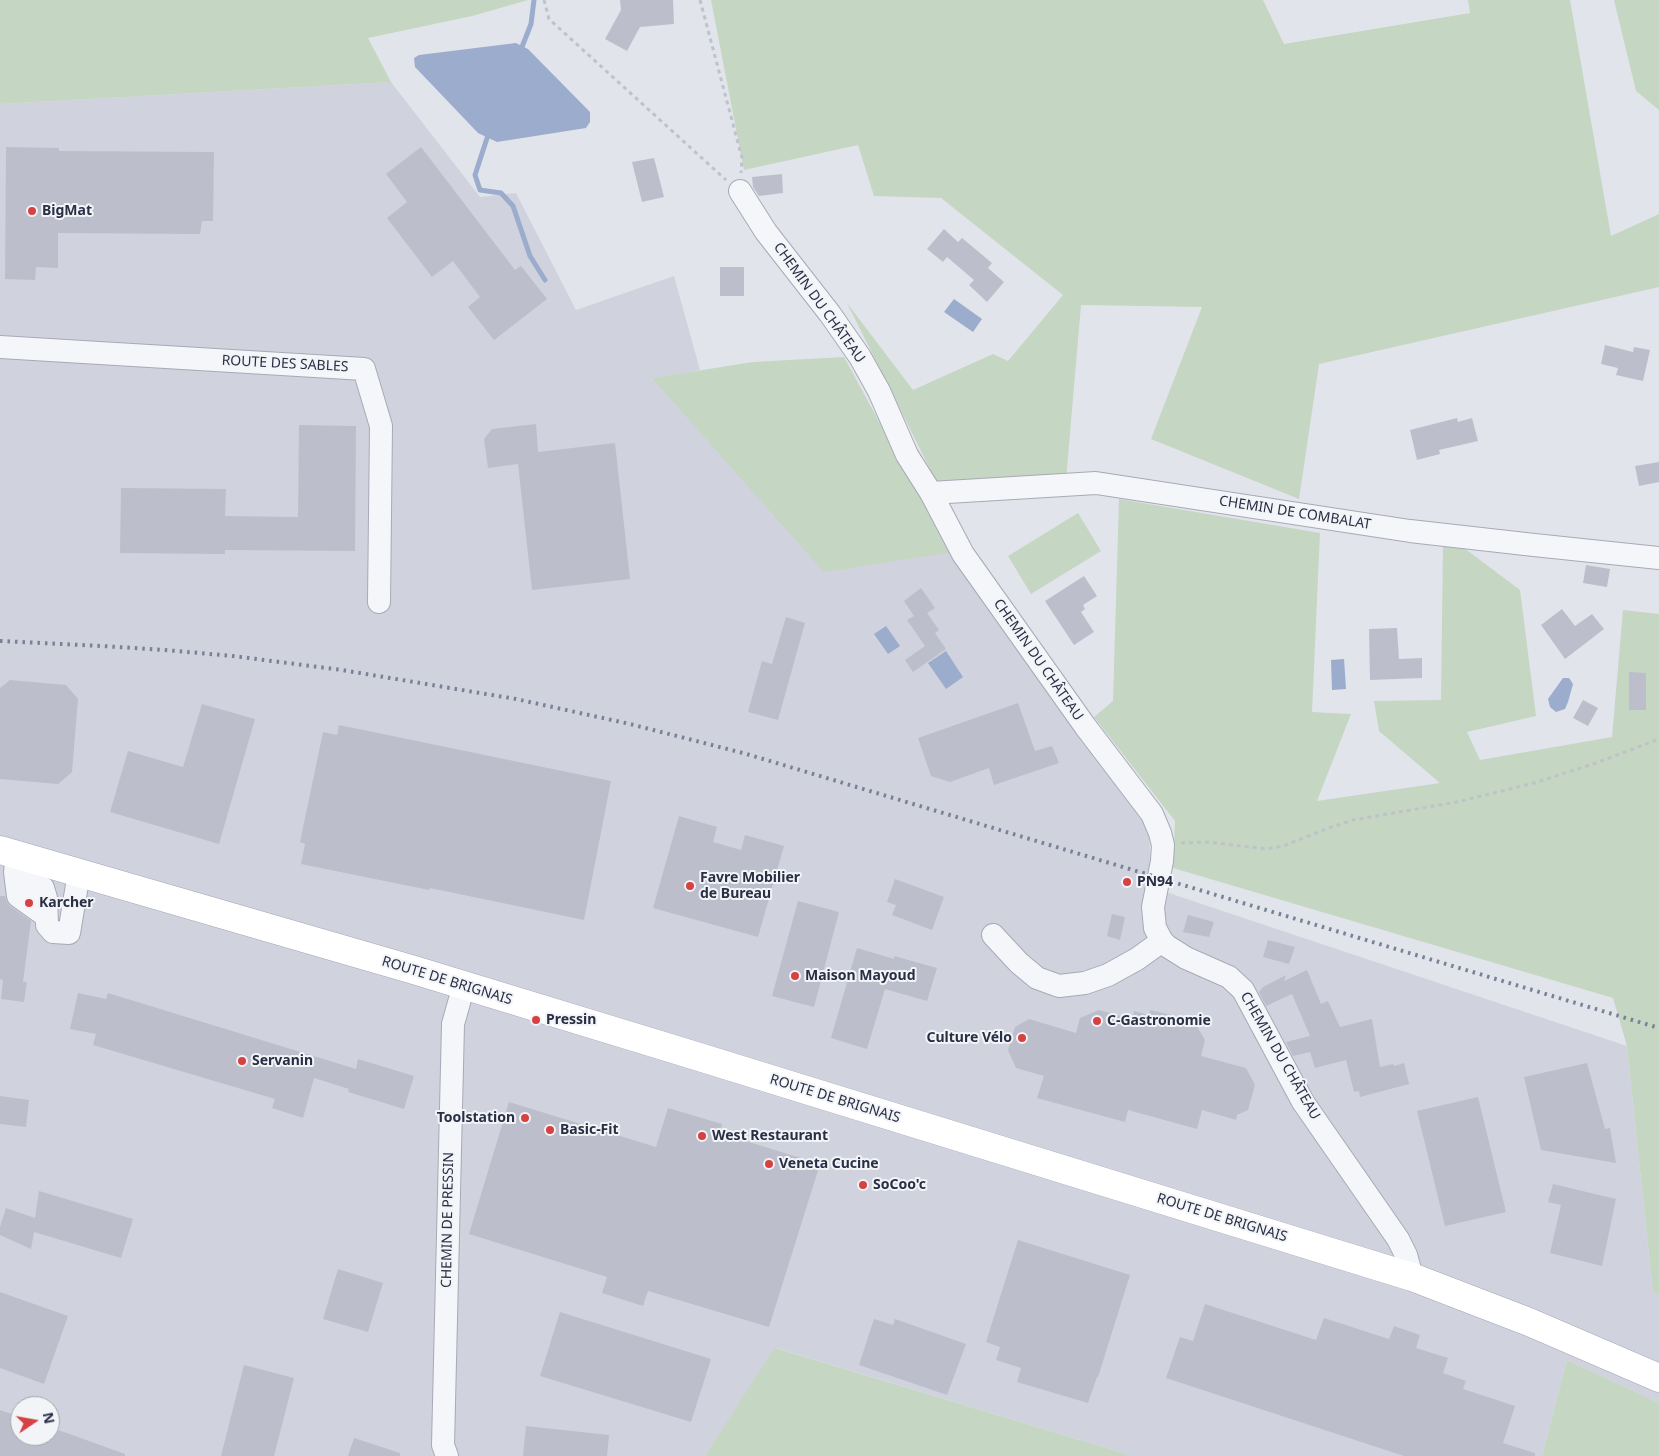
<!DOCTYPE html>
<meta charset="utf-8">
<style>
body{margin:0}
#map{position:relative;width:1659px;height:1456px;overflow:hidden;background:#e2e4eb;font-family:"Noto Sans",sans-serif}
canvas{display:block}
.north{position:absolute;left:10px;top:1396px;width:50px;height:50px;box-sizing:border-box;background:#f2f4f8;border:1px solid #a2a5b0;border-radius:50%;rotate:78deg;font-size:14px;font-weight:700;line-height:20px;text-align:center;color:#292f44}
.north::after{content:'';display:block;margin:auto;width:18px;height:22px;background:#d64142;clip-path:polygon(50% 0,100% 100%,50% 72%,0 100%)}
</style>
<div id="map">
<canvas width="1659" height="1456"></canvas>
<div class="north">N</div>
</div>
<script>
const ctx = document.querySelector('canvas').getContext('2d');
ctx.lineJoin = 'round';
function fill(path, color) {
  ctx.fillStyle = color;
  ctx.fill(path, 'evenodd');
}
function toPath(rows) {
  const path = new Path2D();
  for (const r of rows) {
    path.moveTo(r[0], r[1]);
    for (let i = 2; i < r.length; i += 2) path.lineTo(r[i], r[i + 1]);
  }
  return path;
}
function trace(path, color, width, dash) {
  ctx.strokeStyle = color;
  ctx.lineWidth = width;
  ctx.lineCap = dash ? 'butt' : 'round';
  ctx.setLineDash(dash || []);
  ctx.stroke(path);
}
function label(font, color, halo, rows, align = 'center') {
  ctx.font = font + ' "Noto Sans",sans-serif';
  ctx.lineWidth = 4;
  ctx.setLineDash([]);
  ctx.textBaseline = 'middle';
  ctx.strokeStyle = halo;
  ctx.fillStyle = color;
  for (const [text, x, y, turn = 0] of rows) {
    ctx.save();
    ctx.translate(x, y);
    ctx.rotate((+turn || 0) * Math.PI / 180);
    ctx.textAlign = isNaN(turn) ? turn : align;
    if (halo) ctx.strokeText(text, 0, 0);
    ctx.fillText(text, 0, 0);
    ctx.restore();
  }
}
const built = toPath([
 [391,82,480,197,516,193,576,310,674,276,700,370,652,379,954,552,1149,822,1151,887,1627,1046,1653,1293,1659,1294,1659,1403,1567,1360,1542,1456,1133,1456,776,1348,705,1456,0,1456,0,104],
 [20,1406,50,1406,50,1436,20,1436]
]);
const green = toPath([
 [0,0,528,0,472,16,368,38,391,82,0,104],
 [711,0,1263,0,1284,44,1470,13,1468,0,1570,0,1611,236,1659,214,1659,287,1319,364,1299,499,1151,439,1202,307,1081,305,1066,480,939,487,847,303,913,390,993,354,1008,361,1063,295,941,198,874,196,858,145,744,170],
 [1614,0,1659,0,1659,110,1636,91],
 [844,357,920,497,954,552,824,572,652,378,753,362],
 [1119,499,1320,533,1312,712,1351,714,1317,801,1440,783,1379,731,1374,701,1441,700,1443,546,1464,548,1520,590,1536,716,1467,732,1480,760,1612,737,1623,610,1659,614,1659,1294,1653,1293,1627,1046,1613,998,1173,868,1175,821,1094,717,1113,701],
 [1078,513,1101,551,1031,594,1008,556],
 [775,1347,775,1348,1133,1456,705,1456],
 [1567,1360,1659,1403,1659,1456,1542,1456]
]);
const water = toPath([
 [516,43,528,49,590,112,590,122,586,128,497,142,478,133,415,67,414,58,419,55],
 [954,299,982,319,973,332,944,312],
 [886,626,900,646,888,654,874,634],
 [946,651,963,677,946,689,928,663],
 [1344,659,1346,689,1332,690,1331,660],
 [1563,678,1569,678,1573,684,1568,702,1565,709,1556,712,1550,707,1548,699]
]);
const stream = toPath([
 [520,52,531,24,534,0],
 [489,132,475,175,480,190,501,193,513,206,530,256,545,280]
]);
const building = toPath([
 [620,0,673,0,674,24,640,27,627,51,605,39,621,10],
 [6,147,59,148,59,151,214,152,213,221,202,221,200,234,58,233,58,268,36,267,35,280,5,279],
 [421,147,515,270,521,266,547,299,494,340,468,307,480,297,453,261,432,277,387,218,407,202,386,174],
 [654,158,664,197,642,202,632,162],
 [782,174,783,193,759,196,753,187,752,177],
 [944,229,958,242,962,238,992,263,988,268,1004,282,987,302,969,285,974,280,947,257,943,262,927,249],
 [720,267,744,267,744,296,720,296],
 [1605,345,1633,352,1634,347,1650,350,1643,381,1616,375,1618,368,1601,364],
 [1457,418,1458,422,1472,418,1478,441,1439,450,1440,454,1417,460,1410,430],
 [536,424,538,452,615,443,630,579,532,590,518,464,488,468,484,439,492,429],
 [299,425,356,426,355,551,225,550,225,554,120,553,121,488,226,489,225,516,298,517],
 [1659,462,1659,482,1639,486,1635,466],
 [1586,565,1610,569,1607,587,1583,583],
 [1084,576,1097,596,1083,605,1085,609,1081,612,1094,632,1074,645,1045,601],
 [921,588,935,608,927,613,939,630,935,633,946,649,913,672,905,660,925,646,907,620,914,616,904,601],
 [1562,609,1575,626,1592,614,1604,629,1565,659,1541,625],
 [786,617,805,623,778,720,748,712,762,661,772,664],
 [1397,628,1399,659,1422,658,1422,678,1370,680,1369,629],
 [1629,672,1646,673,1646,710,1629,710],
 [10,680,66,685,78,699,72,772,58,784,0,779,0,688],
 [1583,700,1598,708,1588,726,1573,718],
 [1018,703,1035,751,1052,746,1059,763,994,785,989,768,950,782,931,776,918,738],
 [202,704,255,719,219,844,110,812,128,751,183,767],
 [339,725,611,781,584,920,430,888,429,890,301,864,305,844,300,842,323,732,337,735],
 [679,816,717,827,713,842,741,850,745,835,784,846,758,937,653,908],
 [895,879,944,897,932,930,892,915,896,905,887,902],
 [0,896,5,896,7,902,10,906,31,921,23,982,27,982,24,1002,1,999,3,980,0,979],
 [798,901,839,912,814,1007,772,996],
 [1112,914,1125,917,1120,940,1107,936],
 [1188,915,1214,922,1209,937,1183,932],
 [1268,940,1295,947,1289,964,1263,957],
 [857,948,894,959,894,956,937,968,927,1001,885,989,867,1049,831,1038],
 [1307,970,1321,1004,1328,1001,1340,1027,1372,1019,1380,1067,1393,1064,1394,1066,1404,1063,1409,1084,1360,1097,1359,1091,1354,1092,1346,1060,1315,1068,1310,1052,1293,1056,1286,1042,1310,1036,1292,994,1266,1006,1259,992,1263,987,1286,975,1284,981],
 [78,993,106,999,108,993,356,1069,358,1059,414,1076,404,1109,348,1092,349,1089,314,1078,303,1118,272,1108,275,1099,93,1045,96,1034,70,1029],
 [1099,1010,1132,1019,1134,1011,1149,1015,1150,1010,1193,1020,1205,1040,1201,1056,1246,1068,1255,1085,1248,1110,1237,1115,1236,1120,1202,1110,1197,1129,1128,1110,1125,1122,1037,1098,1044,1076,1016,1068,1008,1050,1015,1027,1029,1019,1076,1033,1080,1018],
 [1587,1063,1605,1129,1610,1128,1616,1163,1541,1150,1524,1077],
 [0,1096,29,1100,26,1127,0,1124],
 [1478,1097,1506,1212,1445,1226,1417,1111],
 [509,1102,656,1147,668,1108,722,1124,720,1133,820,1164,769,1327,648,1291,643,1306,602,1293,607,1277,469,1234],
 [1553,1184,1616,1199,1602,1266,1550,1253,1561,1205,1548,1202],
 [39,1191,133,1219,121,1258,34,1232,31,1249,0,1235,0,1227,6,1208,35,1218],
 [1018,1240,1130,1275,1098,1377,1097,1377,1088,1403,1017,1382,1021,1368,996,1360,1000,1347,986,1342],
 [338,1269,383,1283,368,1332,323,1319],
 [0,1292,68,1316,44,1384,0,1368],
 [1205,1304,1316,1340,1324,1318,1389,1339,1394,1326,1420,1335,1416,1348,1448,1358,1443,1373,1466,1381,1463,1389,1515,1406,1503,1443,1535,1453,1535,1456,1404,1456,1166,1378,1180,1337,1193,1341],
 [560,1312,711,1359,691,1422,540,1376],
 [874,1319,893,1325,895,1319,966,1344,947,1395,859,1365],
 [244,1365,294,1378,274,1456,221,1456],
 [0,1410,20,1417,20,1436,50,1436,50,1427,125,1454,125,1456,0,1456],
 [526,1426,609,1435,607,1456,523,1456],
 [354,1438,400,1453,400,1456,348,1456]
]);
const path = toPath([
 [544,0,549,19,726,180],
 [700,0,742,158,741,173],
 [1181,843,1209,842,1266,849,1283,846,1326,829,1353,820,1457,802,1534,783,1596,763,1659,739]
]);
const minor = toPath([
 [740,191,766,232,830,314,860,357,879,391,907,455,931,493,963,554,1085,726,1152,814,1160,833,1163,845,1162,861,1153,907,1155,928,1162,941,1167,946,1186,958,1229,977,1243,990,1303,1102,1398,1239,1406,1255,1412,1277],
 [0,347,364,369,381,426,379,602],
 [931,493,1096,483,1410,531,1534,545,1659,558],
 [17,855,15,872,22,881,43,888,46,898,47,925,53,932,69,933,79,873],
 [15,872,18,896,46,916],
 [993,935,1019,963,1037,978,1059,986,1085,983,1108,975,1137,959,1162,941],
 [447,1456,443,1445,453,1024,464,985]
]);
const major = toPath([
 [0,850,414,970,683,1052,1412,1277,1529,1322,1659,1378]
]);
const rail = toPath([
 [0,641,102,646,165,650,233,656,342,670,516,699,630,724,743,753,800,770,1659,1028]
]);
const markers = [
 [32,211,5,"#d64142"],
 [1127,882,5,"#d64142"],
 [690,886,5,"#d64142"],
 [29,903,5,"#d64142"],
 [795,976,5,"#d64142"],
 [536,1020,5,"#d64142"],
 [1097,1021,5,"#d64142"],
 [1022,1038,5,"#d64142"],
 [242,1061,5,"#d64142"],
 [525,1118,5,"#d64142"],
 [550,1130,5,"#d64142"],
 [702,1136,5,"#d64142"],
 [769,1164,5,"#d64142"],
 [863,1185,5,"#d64142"]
];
const poiNames = [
 ["BigMat",42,211],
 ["Favre Mobilier",700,878],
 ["de Bureau",700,894],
 ["PN94",1137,882],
 ["Karcher",39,903],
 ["Maison Mayoud",805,976],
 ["Pressin",546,1020],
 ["C-Gastronomie",1107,1021],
 ["Culture Vélo",1012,1038,"right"],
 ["Servanin",252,1061],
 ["Toolstation",515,1118,"right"],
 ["Basic-Fit",560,1130],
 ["West Restaurant",712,1136],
 ["Veneta Cucine",779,1164],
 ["SoCoo'c",873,1185]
];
const streetNames = [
 ["CHEMIN DU CHÂTEAU",819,303,54],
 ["ROUTE DES SABLES",285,364,3],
 ["CHEMIN DE COMBALAT",1295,513,9],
 ["CHEMIN DU CHÂTEAU",1038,660,55],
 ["ROUTE DE BRIGNAIS",447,981,17],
 ["CHEMIN DU CHÂTEAU",1280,1056,60],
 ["ROUTE DE BRIGNAIS",835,1099,17],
 ["ROUTE DE BRIGNAIS",1222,1218,17],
 ["CHEMIN DE PRESSIN",448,1220,-89]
];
fill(built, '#d0d3dd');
fill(green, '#c5d6c3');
fill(water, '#9baccd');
trace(stream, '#9baccd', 5);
fill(building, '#bcbfcb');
trace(minor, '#a7aab6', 24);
trace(major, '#a1a6b8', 29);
trace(path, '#c0c2ca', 3, [4, 4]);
trace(minor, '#f5f6f9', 22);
trace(major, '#fff', 28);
trace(rail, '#7a8196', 4, [2.5, 5]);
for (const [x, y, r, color] of markers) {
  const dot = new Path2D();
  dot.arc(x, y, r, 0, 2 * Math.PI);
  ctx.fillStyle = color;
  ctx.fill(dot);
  trace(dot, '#f2f4f8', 2);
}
label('bold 14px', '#292f44', '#f2f4f8', poiNames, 'left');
label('14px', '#292f44', '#f2f4f8', streetNames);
</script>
